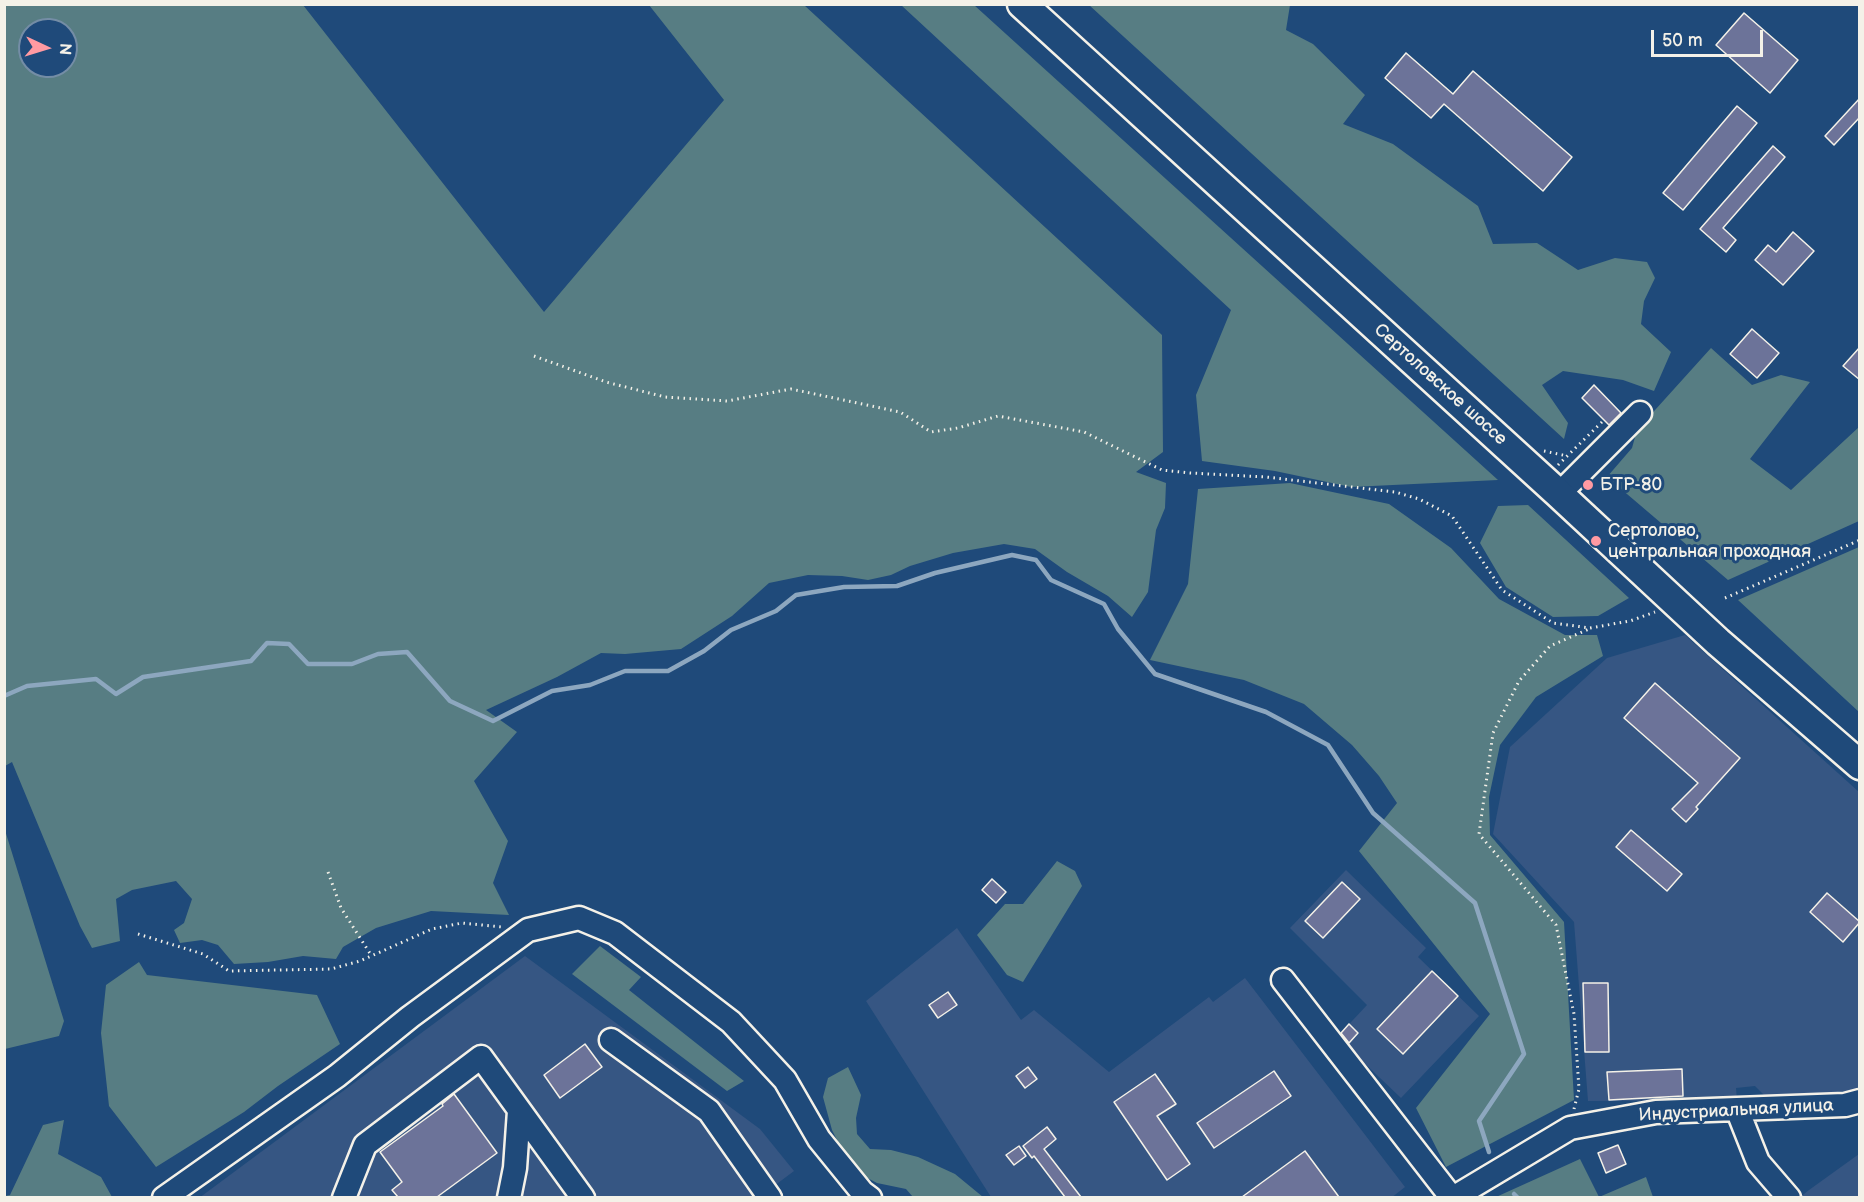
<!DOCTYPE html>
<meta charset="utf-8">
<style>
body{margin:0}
#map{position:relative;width:1864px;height:1202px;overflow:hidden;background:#1f4a7a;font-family:"Balsamiq Sans",sans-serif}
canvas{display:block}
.frame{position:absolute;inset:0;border:6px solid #f4f1e8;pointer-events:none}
.north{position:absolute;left:18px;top:18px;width:60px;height:60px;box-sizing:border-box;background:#1f4a7a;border:2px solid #748da6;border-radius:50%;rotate:94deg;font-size:16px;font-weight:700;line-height:24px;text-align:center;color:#f4f1e8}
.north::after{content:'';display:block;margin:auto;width:21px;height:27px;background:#ff9aa2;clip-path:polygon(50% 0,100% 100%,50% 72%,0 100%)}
.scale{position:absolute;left:1651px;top:30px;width:112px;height:27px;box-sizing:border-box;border:3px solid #f4f1e8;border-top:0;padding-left:8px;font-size:18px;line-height:21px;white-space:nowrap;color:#f4f1e8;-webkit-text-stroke:4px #1f4a7a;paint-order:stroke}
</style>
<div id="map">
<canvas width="1864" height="1202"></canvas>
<div class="frame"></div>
<div class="north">N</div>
<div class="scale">50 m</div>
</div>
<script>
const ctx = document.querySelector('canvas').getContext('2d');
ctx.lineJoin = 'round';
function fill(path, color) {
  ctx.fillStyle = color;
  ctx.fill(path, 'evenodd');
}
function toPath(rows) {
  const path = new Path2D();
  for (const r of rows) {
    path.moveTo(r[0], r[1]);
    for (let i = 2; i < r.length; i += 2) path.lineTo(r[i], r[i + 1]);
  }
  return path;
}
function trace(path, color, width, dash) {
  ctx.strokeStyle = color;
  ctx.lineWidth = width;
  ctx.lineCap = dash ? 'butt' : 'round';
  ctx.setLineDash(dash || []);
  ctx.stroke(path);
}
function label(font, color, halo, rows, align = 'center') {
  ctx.font = font + ' "Balsamiq Sans",sans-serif';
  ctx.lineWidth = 6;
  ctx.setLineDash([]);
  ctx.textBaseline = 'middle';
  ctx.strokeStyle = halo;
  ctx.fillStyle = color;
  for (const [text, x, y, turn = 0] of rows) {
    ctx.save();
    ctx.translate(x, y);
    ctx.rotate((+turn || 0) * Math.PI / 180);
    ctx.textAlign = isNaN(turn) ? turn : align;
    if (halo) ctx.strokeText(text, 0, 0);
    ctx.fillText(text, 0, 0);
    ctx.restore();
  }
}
const built = toPath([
 [1685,635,1859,792,1859,1090,1766,1097,1755,1086,1736,1088,1737,1100,1588,1101,1574,922,1493,834,1510,747,1607,658],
 [1346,870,1426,948,1418,957,1479,1016,1401,1098,1337,1037,1367,1005,1290,928],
 [957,928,1021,1020,1034,1010,1109,1072,1209,997,1213,1002,1245,978,1405,1187,1391,1198,991,1197,866,1001],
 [525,956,760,1129,794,1171,758,1198,199,1198],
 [1859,1154,1859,1197,1799,1198,1809,1190]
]);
const green = toPath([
 [4,5,303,5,544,312,724,100,649,5,804,5,1162,335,1163,452,1136,472,1166,483,1165,508,1156,530,1148,592,1132,617,1108,596,1067,572,1035,549,1004,544,953,553,910,566,891,575,868,580,842,576,808,575,769,583,732,616,681,649,625,654,601,653,557,677,486,710,517,732,474,781,508,841,493,883,509,915,431,911,376,928,343,947,336,959,303,956,268,962,234,964,218,945,202,940,180,943,174,930,184,923,192,899,176,881,132,890,116,899,120,941,92,948,80,926,12,762,5,766],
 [30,30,66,30,66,66,30,66],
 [901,5,974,5,1498,480,1351,487,1275,471,1202,461,1196,395,1231,310],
 [1089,5,1290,5,1286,30,1313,44,1365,95,1343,124,1393,144,1478,206,1493,244,1537,243,1578,270,1615,258,1647,262,1655,278,1644,301,1641,324,1671,352,1654,391,1623,380,1563,371,1542,385,1568,423,1564,439],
 [1711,348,1752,385,1781,375,1810,382,1750,459,1791,490,1859,427,1859,521,1728,580,1607,477,1632,448,1637,430],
 [1290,483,1389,504,1451,548,1499,599,1565,635,1597,635,1603,656,1536,697,1500,745,1489,797,1490,835,1564,922,1574,1100,1446,1167,1416,1108,1490,1014,1359,851,1397,803,1379,776,1352,745,1304,704,1244,680,1150,660,1188,584,1198,489],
 [1528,505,1629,598,1598,616,1553,617,1506,587,1480,543,1498,506],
 [1859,547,1859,712,1738,600],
 [4,827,64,1021,59,1036,5,1049],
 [1057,861,1075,871,1082,886,1023,982,1007,975,977,935,1005,904,1023,904],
 [600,946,641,977,629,990,744,1081,727,1091,572,974],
 [139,962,147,975,317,995,340,1044,278,1086,244,1112,156,1167,109,1106,101,1033,106,985],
 [848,1067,861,1095,856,1118,857,1134,870,1149,891,1150,918,1157,955,1174,983,1197,913,1197,906,1189,877,1183,852,1170,832,1130,823,1097,828,1078],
 [64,1120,58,1154,101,1177,112,1197,5,1197,5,1196,10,1195,43,1125],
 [1580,1159,1599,1197,1646,1177,1653,1197,1496,1197]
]);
const stream = toPath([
 [4,696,27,686,96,679,116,694,143,677,251,661,267,643,289,644,308,664,352,664,378,654,407,652,450,701,493,721,552,691,590,685,625,671,668,671,704,651,731,630,776,611,796,595,844,587,897,586,935,573,1012,555,1036,560,1051,580,1104,604,1118,629,1155,674,1266,712,1328,745,1373,813,1475,903,1524,1054,1479,1121,1489,1152],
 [1514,1194,1518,1198]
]);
const building = toPath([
 [1744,13,1798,60,1770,93,1716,45,1744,13],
 [1406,53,1453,94,1473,71,1572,157,1543,191,1444,104,1431,118,1385,78,1406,53],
 [1860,98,1860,117,1834,145,1825,136,1860,98],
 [1737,106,1757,123,1683,210,1663,193,1737,106],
 [1773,146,1785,157,1723,228,1736,240,1726,252,1700,229,1773,146],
 [1793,232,1814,251,1783,285,1755,260,1768,245,1776,252,1793,232],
 [1752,329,1779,353,1757,378,1730,354,1752,329],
 [1860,347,1860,380,1843,366,1860,347],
 [1594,385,1621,413,1609,425,1582,398,1594,385],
 [1655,683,1740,758,1696,807,1698,809,1686,822,1672,809,1698,783,1624,718,1655,683],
 [1631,830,1682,874,1667,891,1616,847,1631,830],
 [992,879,1006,892,996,903,982,890,992,879],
 [1342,882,1360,899,1323,938,1305,921,1342,882],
 [1827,893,1860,922,1843,942,1810,912,1827,893],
 [1432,971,1458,996,1403,1054,1377,1029,1432,971],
 [1583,983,1608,983,1609,1052,1585,1052,1583,983],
 [948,992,957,1005,938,1018,929,1005,948,992],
 [1349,1024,1358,1033,1349,1043,1341,1033,1349,1024],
 [585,1044,602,1067,560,1098,544,1075,585,1044],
 [1028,1067,1037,1079,1025,1088,1016,1076,1028,1067],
 [1682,1069,1683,1096,1609,1100,1607,1072,1682,1069],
 [1274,1071,1291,1096,1214,1148,1197,1123,1274,1071],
 [1155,1074,1176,1104,1157,1116,1190,1164,1167,1180,1114,1102,1155,1074],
 [454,1094,497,1153,437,1197,398,1197,392,1190,402,1182,380,1152,443,1106,442,1104,454,1094],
 [1047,1127,1056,1139,1044,1149,1081,1197,1065,1197,1034,1156,1032,1158,1023,1146,1047,1127],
 [1618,1145,1626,1164,1606,1173,1598,1153,1618,1145],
 [1019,1146,1026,1156,1014,1165,1006,1155,1019,1146],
 [1305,1151,1339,1197,1242,1197,1305,1151]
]);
const path = toPath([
 [534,356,606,382,665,397,727,401,791,389,900,412,931,432,958,428,998,416,1084,432,1162,470,1190,473,1266,477,1395,492,1419,499,1452,516,1502,590,1553,623,1590,628,1630,621,1655,612],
 [1544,451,1567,456],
 [1558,465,1604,420],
 [1725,598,1860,540],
 [328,872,341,908,371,955],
 [138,934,203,954,229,971,331,969,360,961,432,929,462,923,502,927],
 [1574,1109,1579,1089,1574,1014,1556,925,1479,834,1493,733,1519,681,1550,646,1589,629]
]);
const minor = toPath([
 [1559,494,1640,413],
 [1283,980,1452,1198],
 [611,1040,709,1111,770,1198],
 [1737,1109,1758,1162,1789,1198],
 [164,1198,337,1076,410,1017,528,930,579,918,615,933,731,1022,785,1080,819,1139,862,1192,870,1198],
 [344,1198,365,1145,481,1057,583,1198],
 [509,1198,515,1168,519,1111],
 [1453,1198,1570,1128,1656,1112,1845,1105,1860,1101]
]);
const major = toPath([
 [1022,4,1559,494,1718,642,1860,765]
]);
const markers = [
 [1588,485,6,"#ff9aa2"],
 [1596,541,6,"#ff9aa2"]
];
const streetNames = [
 ["Сертоловское шоссе",1440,385,42],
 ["Индустриальная улица",1736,1111,-3]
];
const poiNames = [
 ["БТР-80",1600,485],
 ["Сертолово,",1608,531],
 ["центральная проходная",1608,552]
];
fill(built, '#365683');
fill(green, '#577d83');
trace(stream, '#8da7bf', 4.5);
fill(building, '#6c7399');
trace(building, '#f4f1e8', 1.5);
trace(minor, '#f4f1e8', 27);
trace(major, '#f4f1e8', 33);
trace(path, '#f4f1e8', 3, [1.5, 4.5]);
trace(minor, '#1f4a7a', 22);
trace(major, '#1f4a7a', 28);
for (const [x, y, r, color] of markers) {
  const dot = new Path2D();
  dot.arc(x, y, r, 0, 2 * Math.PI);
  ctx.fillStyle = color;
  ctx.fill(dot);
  trace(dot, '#1f4a7a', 2);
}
label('18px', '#f4f1e8', '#1f4a7a', streetNames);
label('18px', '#f4f1e8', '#1f4a7a', poiNames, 'left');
</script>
